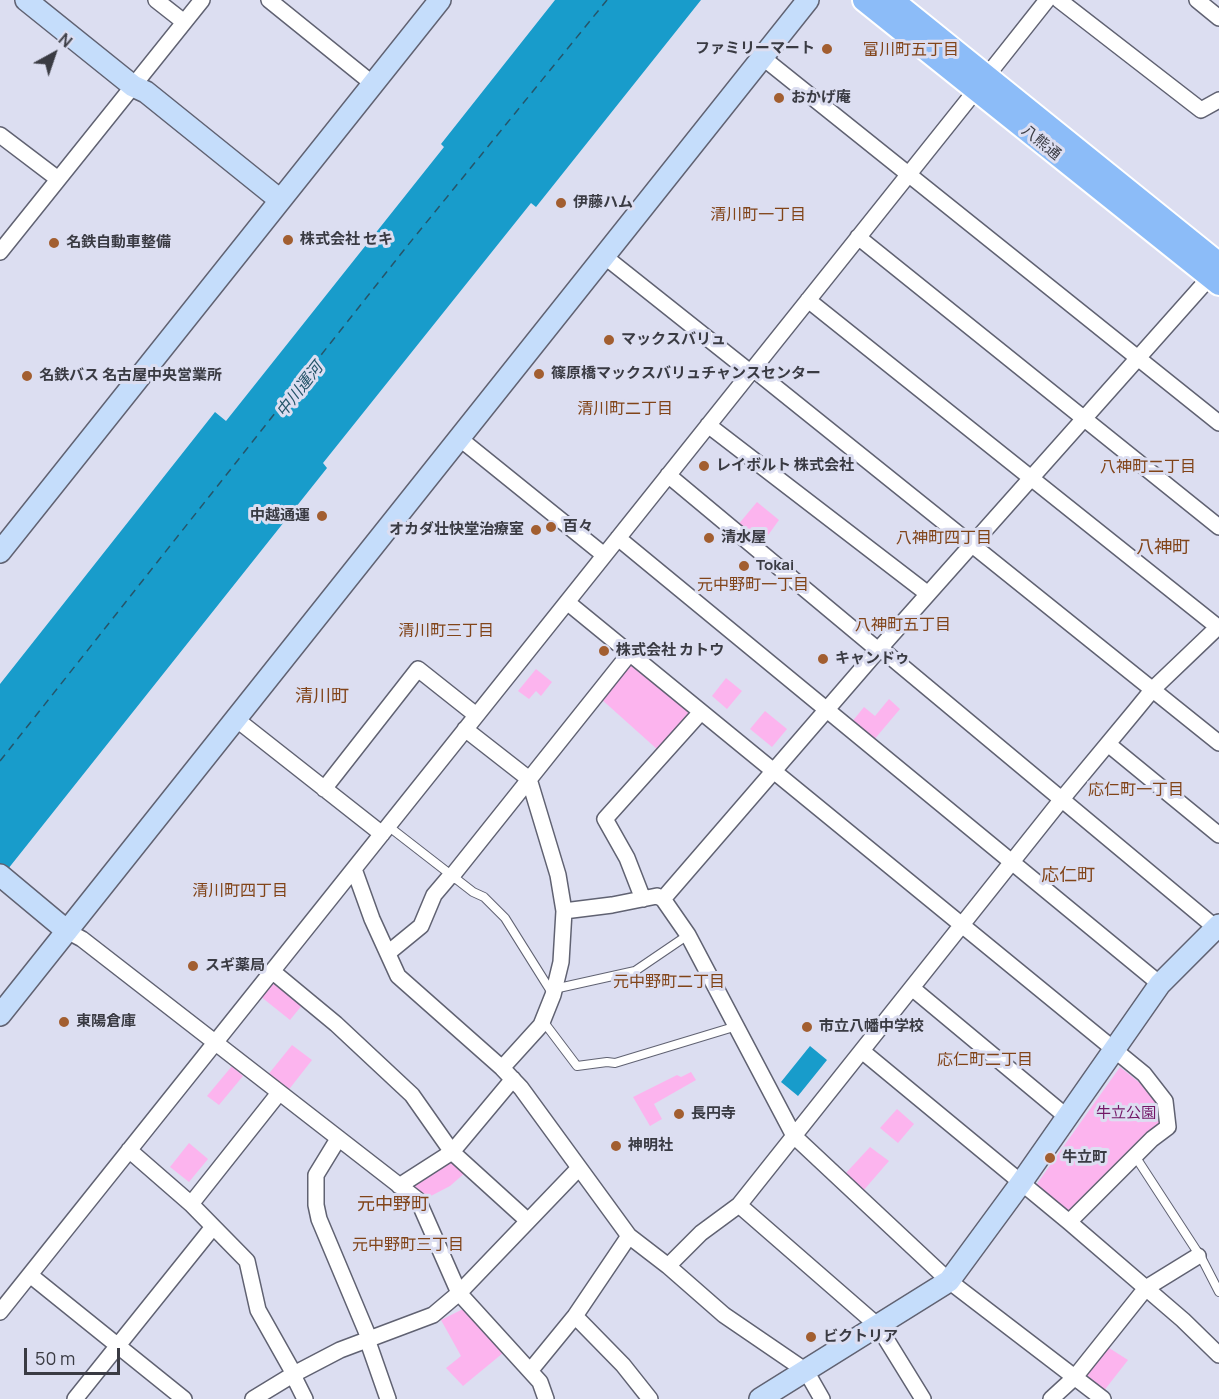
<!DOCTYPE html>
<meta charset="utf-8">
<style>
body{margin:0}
#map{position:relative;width:1219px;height:1399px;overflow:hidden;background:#dcdef1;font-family:Manrope,sans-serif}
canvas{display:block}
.north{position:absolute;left:24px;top:24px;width:60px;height:60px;-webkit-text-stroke:4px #dcdef1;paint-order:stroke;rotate:40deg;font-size:16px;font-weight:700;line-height:24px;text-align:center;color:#3a3b43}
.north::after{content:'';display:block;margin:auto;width:21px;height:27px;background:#3a3b43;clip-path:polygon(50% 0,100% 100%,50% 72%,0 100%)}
.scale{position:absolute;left:24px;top:1348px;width:96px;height:27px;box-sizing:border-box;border:3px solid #3a3b43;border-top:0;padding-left:8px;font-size:18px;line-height:21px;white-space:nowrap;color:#3a3b43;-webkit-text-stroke:4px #dcdef1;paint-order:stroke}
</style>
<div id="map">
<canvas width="1219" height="1399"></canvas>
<div class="north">N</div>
<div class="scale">50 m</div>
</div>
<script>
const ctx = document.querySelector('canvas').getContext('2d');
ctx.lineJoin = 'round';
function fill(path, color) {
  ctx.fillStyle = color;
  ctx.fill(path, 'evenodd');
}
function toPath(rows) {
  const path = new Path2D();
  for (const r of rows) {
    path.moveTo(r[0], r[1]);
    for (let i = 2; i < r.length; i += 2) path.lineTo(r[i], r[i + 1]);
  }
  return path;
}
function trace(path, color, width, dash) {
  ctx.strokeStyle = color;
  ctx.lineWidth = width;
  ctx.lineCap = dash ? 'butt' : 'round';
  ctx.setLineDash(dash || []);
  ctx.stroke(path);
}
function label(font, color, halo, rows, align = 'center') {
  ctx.font = font + ' Manrope,"Noto Sans JP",sans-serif';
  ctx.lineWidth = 6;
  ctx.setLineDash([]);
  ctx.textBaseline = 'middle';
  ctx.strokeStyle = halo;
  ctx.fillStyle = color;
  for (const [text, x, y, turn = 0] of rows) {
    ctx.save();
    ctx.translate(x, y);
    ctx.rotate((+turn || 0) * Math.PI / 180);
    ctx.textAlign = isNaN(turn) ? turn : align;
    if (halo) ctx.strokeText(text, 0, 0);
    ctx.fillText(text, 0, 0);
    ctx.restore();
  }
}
const green = toPath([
 [757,502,779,520,761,545,737,526],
 [633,664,689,711,690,716,658,750,600,698,627,665],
 [536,669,552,682,541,696,536,691,529,699,518,691],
 [726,678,742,691,727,709,712,696],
 [889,699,900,709,873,741,851,723,864,707,875,716],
 [765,711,787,729,772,747,750,729],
 [269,984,278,984,303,1004,290,1020,260,996],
 [292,1045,312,1060,287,1092,267,1076],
 [232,1066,243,1076,219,1105,207,1096],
 [1120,1067,1140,1083,1162,1109,1162,1126,1073,1211,1065,1213,1034,1188],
 [691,1072,696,1080,654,1104,662,1119,650,1126,633,1097,677,1075,681,1077],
 [897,1109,914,1124,898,1143,880,1128],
 [189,1143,208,1159,189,1182,170,1167],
 [870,1147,889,1161,863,1191,845,1174],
 [453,1160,466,1172,450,1186,425,1199,413,1188,413,1183],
 [463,1309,503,1353,463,1386,446,1368,461,1356,441,1320],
 [1106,1346,1128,1360,1103,1392,1086,1379,1085,1373]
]);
const water = toPath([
 [555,0,701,0,536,207,531,203,323,463,327,468,0,879,0,684,215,412,226,421,444,147,441,144],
 [810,1046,827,1060,798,1096,781,1082]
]);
const ferry = toPath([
 [0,761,408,245,607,0]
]);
const lane = toPath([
 [388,826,473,892,484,897,505,918,552,993],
 [554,989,635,971,688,935],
 [543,1021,577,1066,607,1062,615,1063,737,1026],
 [1135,1156,1202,1259,1219,1292]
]);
const street = toPath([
 [156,0,184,22],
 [269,0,373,84],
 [1059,0,1201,110,1219,100],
 [1197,0,1219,18],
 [762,57,1219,423],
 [986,77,1047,0],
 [0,135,58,179],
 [858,237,1219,527],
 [0,252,202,0],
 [604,256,750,372],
 [808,300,1219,628],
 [753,369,1219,743],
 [708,425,928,594],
 [459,438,604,555],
 [668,475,878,650],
 [618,538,1160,984],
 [567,602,1144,1074,1165,1101,1168,1127,1152,1139,1069,1222],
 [880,648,1216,928],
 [236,719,382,834],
 [465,729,529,779,558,875,564,911,561,962,553,995,541,1025,502,1068],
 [1108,744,1219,835],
 [324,789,418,669,476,715],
 [354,869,372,919,398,976,502,1068,521,1088,629,1236,668,1266,724,1315,806,1371,822,1399],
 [452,876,630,653],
 [643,899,627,858,605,819,701,712],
 [663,899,880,648,1210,277],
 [564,911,612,905,657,896,663,899,688,935,794,1136,949,1281,1103,1399],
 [67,931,82,939,418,1200,459,1293,540,1382,546,1399],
 [388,953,421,926,434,895,451,875],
 [272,971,336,1024,412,1095,452,1152,528,1221],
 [912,988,1067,1117],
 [862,1051,1069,1222,1183,1320,1219,1355],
 [338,1139,316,1175,316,1205,319,1219,369,1338],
 [129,1150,191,1204,247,1261,258,1310,294,1374],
 [399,1186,452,1152,513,1079],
 [191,1204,279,1093],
 [739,1205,878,1326,923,1399],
 [668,1266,701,1233,739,1205,1062,799,1135,711,1153,689,1219,626],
 [30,1275,184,1399],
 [0,1312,976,90],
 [575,1316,623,1365,650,1399],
 [367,1339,388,1399],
 [530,1371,575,1316,629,1236],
 [293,1375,305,1399],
 [75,1399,213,1227],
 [253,1399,294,1374,340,1350,433,1315,459,1293,579,1168],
 [1051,1399,1075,1377,1146,1288,1198,1256]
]);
const secondary = toPath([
 [26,0,133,86,146,92,280,200],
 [0,552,440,0],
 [0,875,67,931],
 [0,1015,808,0],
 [760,1399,949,1281,1021,1183,1160,984,1219,925]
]);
const primary = toPath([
 [864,0,1219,284],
 [892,0,1219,264]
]);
const markers = [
 [827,49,6,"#a25e30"],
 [779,98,6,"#a25e30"],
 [561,203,6,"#a25e30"],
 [288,240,6,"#a25e30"],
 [54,243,6,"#a25e30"],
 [609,340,6,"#a25e30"],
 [539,374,6,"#a25e30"],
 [27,376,6,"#a25e30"],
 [704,466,6,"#a25e30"],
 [322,516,6,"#a25e30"],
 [551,527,6,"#a25e30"],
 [536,530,6,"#a25e30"],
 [709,538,6,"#a25e30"],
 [744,566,6,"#a25e30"],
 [604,651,6,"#a25e30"],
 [823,659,6,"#a25e30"],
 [193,966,6,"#a25e30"],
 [64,1022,6,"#a25e30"],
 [807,1027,6,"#a25e30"],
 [679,1114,6,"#a25e30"],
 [616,1146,6,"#a25e30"],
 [1050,1158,6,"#a25e30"],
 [811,1337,6,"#a25e30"]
];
const poiNames = [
 ["ファミリーマート",815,49,"right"],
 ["おかげ庵",791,98],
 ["伊藤ハム",573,203],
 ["株式会社 セキ",300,240],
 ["名鉄自動車整備",66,243],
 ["マックスバリュ",621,340],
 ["篠原橋マックスバリュチャンスセンター",551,374],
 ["名鉄バス 名古屋中央営業所",39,376],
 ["レイボルト 株式会社",716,466],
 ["中越通運",310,516,"right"],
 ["百々",563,527],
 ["オカダ壮快堂治療室",524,530,"right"],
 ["清水屋",721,538],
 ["Tokai",756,566],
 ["株式会社 カトウ",616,651],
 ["キャンドゥ",835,659],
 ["スギ薬局",205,966],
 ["東陽倉庫",76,1022],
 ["市立八幡中学校",819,1027],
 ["長円寺",691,1114],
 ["神明社",628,1146],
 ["牛立町",1062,1158],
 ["ビクトリア",823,1337]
];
const streetNames = [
 ["八熊通",1041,143,39]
];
const parkNames = [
 ["牛立公園",1126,1114]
];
const neighbourhoodNames = [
 ["富川町五丁目",911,51],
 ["清川町一丁目",758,216],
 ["清川町二丁目",625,410],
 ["八神町二丁目",1148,468],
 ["八神町四丁目",944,539],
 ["元中野町一丁目",753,586],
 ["八神町五丁目",903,626],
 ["清川町三丁目",446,632],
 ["応仁町一丁目",1136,791],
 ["清川町四丁目",240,892],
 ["元中野町二丁目",669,983],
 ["応仁町二丁目",985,1061],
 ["元中野町三丁目",408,1246]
];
const waterNames = [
 ["中川運河",300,390,-52]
];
const quarterNames = [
 ["八神町",1163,548],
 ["清川町",322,697],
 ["応仁町",1068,876],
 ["元中野町",393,1205]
];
fill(green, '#fcb4ee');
fill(water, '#189ccb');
trace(ferry, '#26556a', 1.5, [8, 6]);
trace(lane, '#606272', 10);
trace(street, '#606272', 18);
trace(secondary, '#606272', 24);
trace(primary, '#fff', 26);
trace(lane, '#fff', 8);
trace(street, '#fff', 15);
trace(secondary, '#c5ddfb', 21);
trace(primary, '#8cbcf8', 22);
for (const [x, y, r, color] of markers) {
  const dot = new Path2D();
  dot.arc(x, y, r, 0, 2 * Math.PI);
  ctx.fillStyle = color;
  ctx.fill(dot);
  trace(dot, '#dcdef1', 2);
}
label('bold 15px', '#3a3b43', '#dcdef1', poiNames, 'left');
label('15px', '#3a3b43', '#dcdef1', streetNames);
label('15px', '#721767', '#dcdef1', parkNames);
label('16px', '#814419', '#dcdef1', neighbourhoodNames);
label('italic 16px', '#26556a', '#dcdef1', waterNames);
label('18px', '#814419', '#dcdef1', quarterNames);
</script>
